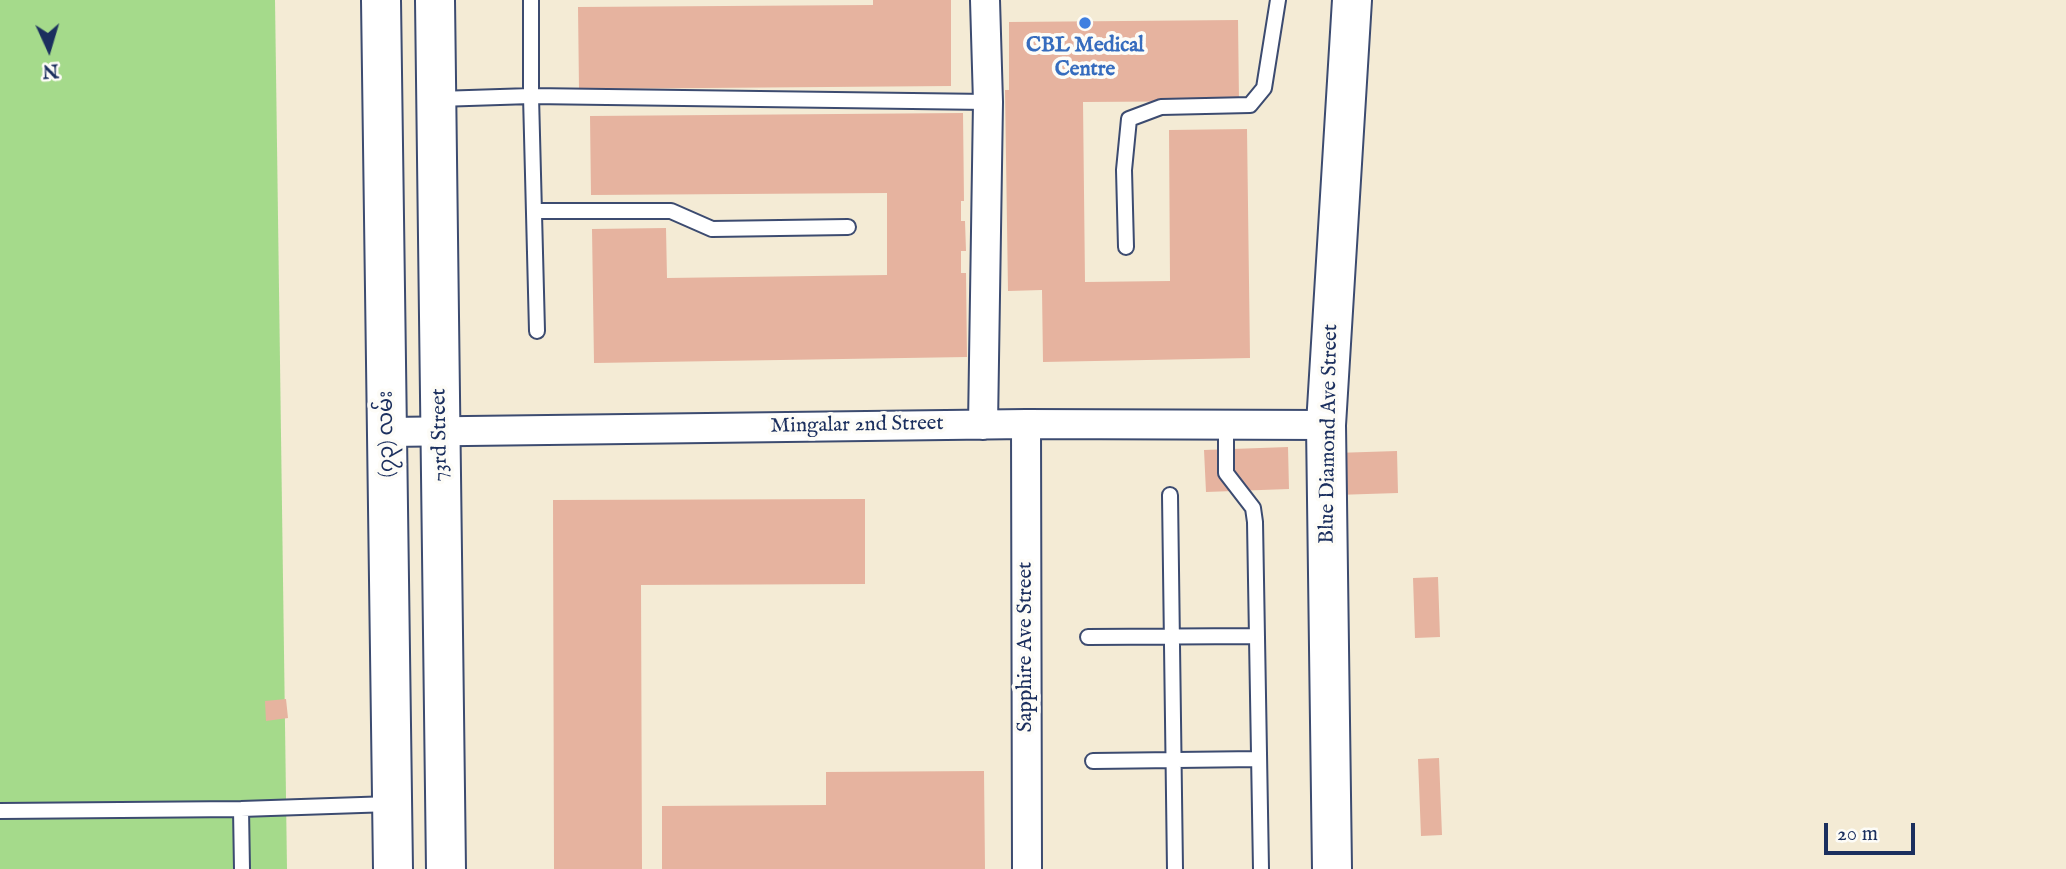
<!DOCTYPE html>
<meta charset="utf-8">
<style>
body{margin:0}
#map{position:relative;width:2066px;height:869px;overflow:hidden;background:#f4ebd5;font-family:"IM FELL English",serif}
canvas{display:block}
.north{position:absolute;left:14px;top:14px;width:70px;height:70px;-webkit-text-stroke:5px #fdfcf7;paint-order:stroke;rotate:176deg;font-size:19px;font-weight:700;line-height:28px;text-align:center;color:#1b2f5e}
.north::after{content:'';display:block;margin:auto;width:24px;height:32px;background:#1b2f5e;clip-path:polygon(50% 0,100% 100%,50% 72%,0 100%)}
.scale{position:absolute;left:1824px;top:823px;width:91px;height:32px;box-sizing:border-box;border:4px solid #1b2f5e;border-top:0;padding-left:9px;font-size:21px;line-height:24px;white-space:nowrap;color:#1b2f5e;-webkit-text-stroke:5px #fdfcf7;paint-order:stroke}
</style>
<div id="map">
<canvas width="2066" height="869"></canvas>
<div class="north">N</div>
<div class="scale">20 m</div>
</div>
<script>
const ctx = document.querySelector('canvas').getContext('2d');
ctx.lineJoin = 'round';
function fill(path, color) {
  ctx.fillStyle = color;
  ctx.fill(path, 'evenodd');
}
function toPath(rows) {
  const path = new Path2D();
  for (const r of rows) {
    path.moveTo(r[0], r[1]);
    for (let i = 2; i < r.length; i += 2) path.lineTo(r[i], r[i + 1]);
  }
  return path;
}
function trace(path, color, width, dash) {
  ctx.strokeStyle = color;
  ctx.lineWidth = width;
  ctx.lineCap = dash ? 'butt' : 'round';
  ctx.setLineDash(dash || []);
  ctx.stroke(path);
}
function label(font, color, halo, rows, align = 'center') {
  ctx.font = font + ' "IM FELL English","Noto Sans Myanmar",serif';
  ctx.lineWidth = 7;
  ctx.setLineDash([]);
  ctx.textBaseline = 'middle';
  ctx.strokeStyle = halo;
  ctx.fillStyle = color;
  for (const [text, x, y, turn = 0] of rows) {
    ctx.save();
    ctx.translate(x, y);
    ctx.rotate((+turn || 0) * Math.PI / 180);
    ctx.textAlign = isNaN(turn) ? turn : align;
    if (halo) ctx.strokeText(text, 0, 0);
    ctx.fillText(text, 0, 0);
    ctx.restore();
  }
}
const green = toPath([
 [0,0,275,0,287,869,0,869]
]);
const building = toPath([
 [873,0,951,0,951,86,579,89,578,7,873,5],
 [1238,20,1239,101,1083,102,1085,282,1170,281,1169,130,1247,129,1250,358,1043,362,1042,290,1008,291,1005,90,1009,90,1009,22],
 [963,113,964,201,961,201,961,221,965,221,966,251,961,251,961,273,966,273,967,357,594,363,592,229,666,228,667,278,887,275,887,193,591,195,590,116],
 [1288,447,1289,489,1206,492,1204,450],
 [1397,451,1398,493,1336,495,1335,453],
 [865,499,865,584,641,585,642,869,554,869,553,500],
 [1438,577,1440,637,1415,638,1413,578],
 [286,699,288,718,266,721,265,701],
 [1439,758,1442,835,1421,836,1418,759],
 [984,771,985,869,662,869,662,806,826,805,826,772]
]);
const lane = toPath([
 [531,0,531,96,537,331],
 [438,99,531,96,988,102],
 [534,211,671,211,712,229,848,227],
 [1126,247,1124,170,1129,119,1161,107,1250,105,1264,88,1278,0],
 [1226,425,1226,473,1253,508,1255,522,1261,869],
 [1170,495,1175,869],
 [1088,637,1257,636],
 [1093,761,1259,759],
 [241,809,242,869],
 [0,811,241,809,391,804]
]);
const street = toPath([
 [1026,424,1027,869],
 [983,425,988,102,985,0],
 [388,432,1026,424,1326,425]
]);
const secondary = toPath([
 [381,0,393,869],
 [435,0,446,869],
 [1332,869,1326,425,1352,0]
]);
const markers = [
 [1085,23,7,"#3f7fe0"]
];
const shopNames = [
 ["CBL Medical",1085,47],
 ["Centre",1085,71]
];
const streetNames = [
 ["Mingalar 2nd Street",857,426,-1],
 ["(၇၃) လမ်း",388,434,-91],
 ["Blue Diamond Ave Street",1330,434,-89],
 ["73rd Street",441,435,-91],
 ["Sapphire Ave Street",1027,647,-90]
];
fill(green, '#a5da8b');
fill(building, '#e6b39f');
trace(lane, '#3c4b70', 18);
trace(street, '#3c4b70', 32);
trace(secondary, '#3c4b70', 42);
trace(lane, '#fff', 14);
trace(street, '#fff', 28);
trace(secondary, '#fff', 38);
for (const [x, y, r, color] of markers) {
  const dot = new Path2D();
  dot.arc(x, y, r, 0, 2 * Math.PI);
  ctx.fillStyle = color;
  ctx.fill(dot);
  trace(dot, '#fdfcf7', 2.5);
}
label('bold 21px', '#366cbe', '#fdfcf7', shopNames);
label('21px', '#1b2f5e', '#fdfcf7', streetNames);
</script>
